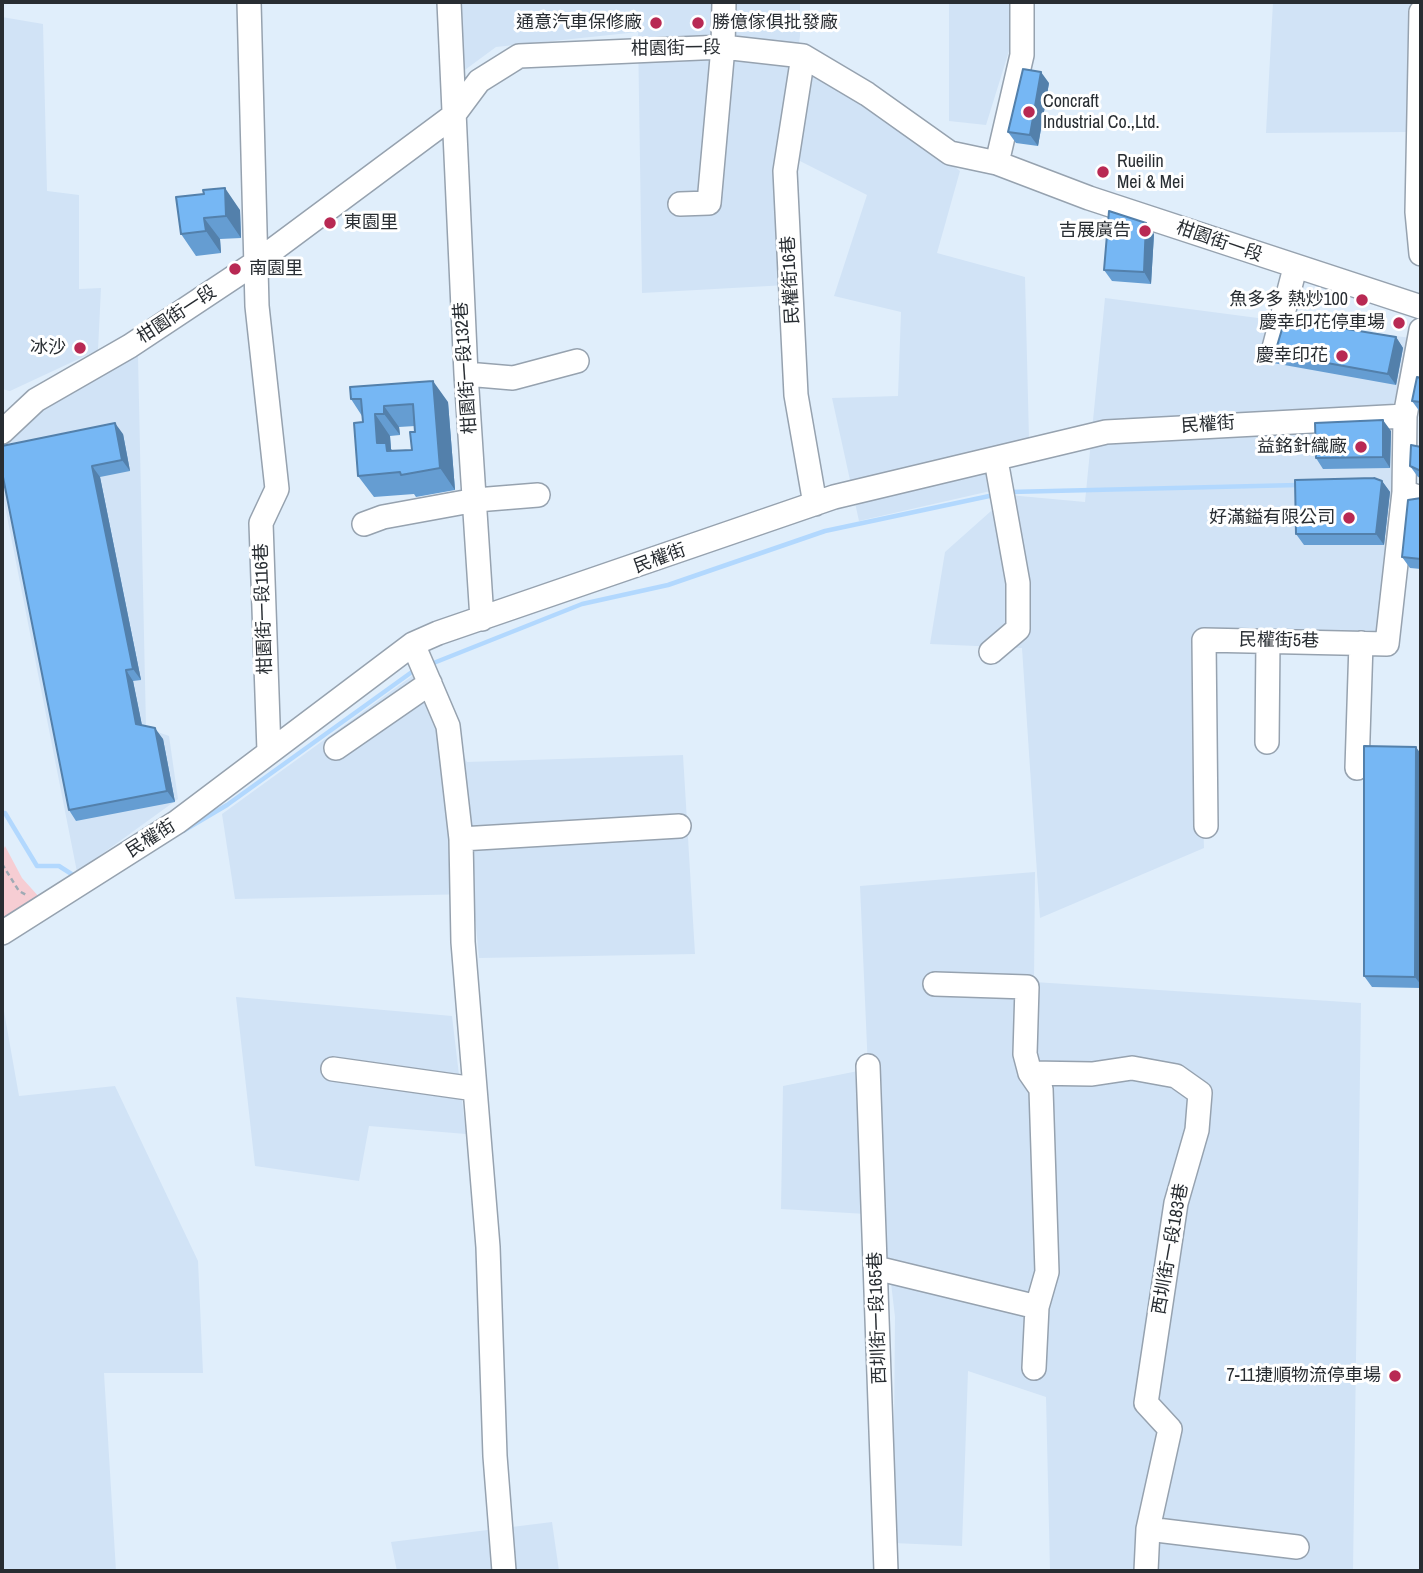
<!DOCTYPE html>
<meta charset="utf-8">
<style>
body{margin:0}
#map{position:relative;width:1423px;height:1573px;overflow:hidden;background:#e0eefb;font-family:"Archivo Narrow",sans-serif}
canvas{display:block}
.frame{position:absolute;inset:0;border:4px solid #282d32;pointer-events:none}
</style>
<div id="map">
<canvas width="1423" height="1573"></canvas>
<div class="frame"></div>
</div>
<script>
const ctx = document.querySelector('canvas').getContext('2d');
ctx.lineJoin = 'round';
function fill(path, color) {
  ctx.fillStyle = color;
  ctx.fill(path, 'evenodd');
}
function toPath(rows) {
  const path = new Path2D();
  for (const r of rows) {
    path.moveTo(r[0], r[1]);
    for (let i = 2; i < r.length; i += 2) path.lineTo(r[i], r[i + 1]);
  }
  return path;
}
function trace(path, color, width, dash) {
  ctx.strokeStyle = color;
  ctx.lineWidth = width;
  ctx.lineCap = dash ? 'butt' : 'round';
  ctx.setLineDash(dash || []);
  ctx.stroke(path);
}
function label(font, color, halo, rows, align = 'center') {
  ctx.font = font + ' "Archivo Narrow","Noto Sans TC",sans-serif';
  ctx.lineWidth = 6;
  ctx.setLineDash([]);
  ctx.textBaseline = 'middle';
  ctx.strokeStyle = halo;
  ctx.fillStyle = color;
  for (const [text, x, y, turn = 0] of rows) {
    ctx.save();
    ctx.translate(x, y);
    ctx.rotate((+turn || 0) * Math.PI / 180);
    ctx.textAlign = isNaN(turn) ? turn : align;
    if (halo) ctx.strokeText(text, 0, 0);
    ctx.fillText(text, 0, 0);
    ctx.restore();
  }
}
const built = toPath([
 [459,2,800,2,800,36,779,170,787,285,642,293,638,32,496,47,458,75],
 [949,2,1011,2,1009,51,986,125,949,121],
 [1273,2,1415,2,1409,132,1266,133],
 [2,17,43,24,47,191,79,195,79,289,101,288,98,350,10,391,2,389],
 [806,62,871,102,960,171,937,253,1025,277,1029,439,987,452,995,490,859,521,832,398,898,396,901,312,834,296,867,195,794,158],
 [1105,298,1411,338,1387,428,1394,496,1379,633,1197,634,1204,848,1040,918,1022,648,930,644,945,552,1009,495,1085,502],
 [138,356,146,728,169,736,178,799,77,872,2,491,2,449,46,405],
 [419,671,467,762,683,755,695,954,479,958,473,894,235,899,222,814],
 [1035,872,1034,982,1361,1003,1353,1571,1050,1571,1046,1397,968,1371,962,1546,893,1543,895,1317,883,1215,781,1209,783,1086,868,1069,860,886],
 [236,997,452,1016,466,1134,369,1126,359,1181,255,1166],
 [2,1000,19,1096,115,1086,198,1261,203,1373,104,1373,116,1571,2,1571],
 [552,1522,559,1571,397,1571,391,1542]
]);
const green = toPath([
 [5,846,22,878,40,898,2,919,2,853]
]);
const stream = toPath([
 [1010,492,1298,485],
 [431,664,582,604,668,585,825,531,994,495],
 [2,813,5,813,37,866,59,866,73,875],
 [183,831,227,805,416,669]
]);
const path = toPath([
 [2,864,19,891,28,896]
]);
const minor = toPath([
 [249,2,257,306,277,489,261,523,269,751],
 [449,2,466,374,482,619],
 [1421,12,1417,212,1421,254],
 [803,56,785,171,796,395,815,504],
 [997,163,1022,55,1022,2],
 [680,204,709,203,723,47,724,2],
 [1421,330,1405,416,1404,492,1421,498],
 [1274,348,1295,268],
 [466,374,513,378,577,361],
 [2,432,36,400,130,346,258,261,453,116,479,81,519,56,723,47,803,56,867,94,950,153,997,163,1089,198,1421,307],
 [364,524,383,517,476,500,538,495],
 [413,644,448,726,461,839,463,942,488,1247,495,1456,504,1571],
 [991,652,1018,629,1018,583,996,460],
 [1267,742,1268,641],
 [336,748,430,683],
 [1357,768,1361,643],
 [1206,826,1204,640,1387,644,1404,492],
 [461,839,679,826],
 [2,933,177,822,413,644,438,633,834,497,1106,432,1405,416],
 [935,984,1027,987,1025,1054,1030,1073,1041,1089,1047,1272,1037,1307,1034,1368],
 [868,1066,886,1571],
 [333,1069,475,1089],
 [1030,1073,1092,1074,1132,1068,1176,1076,1200,1093,1197,1130,1176,1203,1146,1403,1170,1429,1148,1529,1146,1571],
 [876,1268,1037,1307],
 [1148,1529,1297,1547]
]);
const wall = toPath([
 [1049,83,1038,146,1016,143,1008,132],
 [176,197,240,210,241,238,220,239,221,253,196,256,181,234],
 [1154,234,1151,284,1112,281,1104,270],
 [1396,337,1403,348,1396,385,1273,363,1266,352],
 [1421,378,1421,412,1420,412,1412,401],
 [350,387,448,402,455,490,416,497,414,494,374,497,358,476,363,422,362,416,351,399],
 [415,426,415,432,412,450,392,451,391,449,390,436,400,435,399,427],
 [1391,431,1390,468,1323,469,1316,458],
 [123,434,130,471,100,477,141,680,133,681,142,726,163,739,175,802,76,821,69,810,2,472],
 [1421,447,1421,478,1418,477,1410,466],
 [1382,481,1390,492,1384,545,1304,545,1296,534],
 [1421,498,1421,569,1410,568,1402,557],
 [1421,754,1421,988,1372,987,1364,976]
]);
const shadedWall = toPath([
 [1041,72,1049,83,1038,146,1030,135],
 [225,188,240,210,241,238,226,216],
 [204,218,220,239,221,253,206,231],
 [1146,223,1154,234,1151,284,1144,272],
 [1396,337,1403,348,1396,385,1388,374],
 [433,381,448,402,455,490,440,468],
 [384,406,399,427,400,435,384,414],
 [375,414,390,436,391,449,402,464,377,443],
 [1383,420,1391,431,1390,468,1383,457],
 [115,423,123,434,130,471,122,460],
 [92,466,100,477,141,680,133,669],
 [1382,481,1390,492,1384,545,1376,534],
 [126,670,133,681,144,735,136,724],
 [155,728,163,739,175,802,167,791],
 [1416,747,1421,754,1421,985,1415,977]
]);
const building = toPath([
 [1023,69,1041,72,1030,135,1008,132,1023,69],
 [225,188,226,216,204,218,206,231,181,234,176,197,204,194,203,190,225,188],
 [1109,211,1146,223,1144,272,1104,270,1109,211],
 [1285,319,1396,337,1388,374,1266,352,1277,346,1285,319],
 [1417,377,1421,378,1421,402,1412,401,1417,377],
 [433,381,440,468,401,475,400,472,358,476,354,423,363,422,361,399,351,399,350,387,433,381],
 [413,404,415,432,410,432,412,450,387,451,386,443,377,443,375,414,384,414,384,406,413,404],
 [1383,420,1383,457,1316,458,1315,423,1383,420],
 [115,423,122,460,92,466,133,669,126,670,136,724,155,728,167,791,69,810,2,472,2,446,115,423],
 [1411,445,1421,447,1421,471,1410,466,1411,445],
 [1374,478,1382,481,1376,534,1296,534,1295,480,1374,478],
 [1421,498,1421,559,1402,557,1408,500,1421,498],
 [1364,746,1416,747,1415,977,1364,976,1364,746]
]);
const markers = [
 [656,23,7,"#b82953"],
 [698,23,7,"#b82953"],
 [1029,112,7,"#b82953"],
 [1103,172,7,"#b82953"],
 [330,223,7,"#b82953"],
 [1145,231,7,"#b82953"],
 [235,269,7,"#b82953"],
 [1362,300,7,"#b82953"],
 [1399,323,7,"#b82953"],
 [80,348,7,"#b82953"],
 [1342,356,7,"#b82953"],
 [1361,447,7,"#b82953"],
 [1349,518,7,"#b82953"],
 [1395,1376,7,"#b82953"]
];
const poiNames = [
 ["通意汽車保修廠",642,23],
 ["勝億傢俱批發廠",712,23,"left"],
 ["Concraft",1043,102,"left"],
 ["Industrial Co.,Ltd.",1043,123,"left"],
 ["Rueilin",1117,162,"left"],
 ["Mei & Mei",1117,183,"left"],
 ["東園里",344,223,"left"],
 ["吉展廣告",1131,231],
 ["南園里",249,269,"left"],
 ["魚多多 熱炒100",1348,300],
 ["慶幸印花停車場",1385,323],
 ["冰沙",66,348],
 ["慶幸印花",1328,356],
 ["益銘針織廠",1347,447],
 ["好滿鎰有限公司",1335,518],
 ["7-11捷順物流停車場",1381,1376]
];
const streetNames = [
 ["柑園街一段",676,49,-1],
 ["柑園街一段",1219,242,19],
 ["民權街16巷",791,280,-93],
 ["柑園街一段",177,315,-33],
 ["柑園街一段132巷",466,368,-94],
 ["民權街",1208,425,-4],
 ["民權街",660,559,-20],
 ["柑園街一段116巷",264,609,-92],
 ["民權街5巷",1279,641,1],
 ["民權街",151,839,-32],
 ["西圳街一段183巷",1171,1249,-80],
 ["西圳街一段165巷",878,1318,-92]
];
fill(built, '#d1e3f6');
fill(green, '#f6cdd3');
trace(stream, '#b2d8fe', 4.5);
trace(minor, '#96a2af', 26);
trace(path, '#9faab4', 2.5, [5, 3.5]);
trace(minor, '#fff', 23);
fill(wall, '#659dd2');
fill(shadedWall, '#5380ab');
fill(building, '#76b7f4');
trace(building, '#5380ab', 2);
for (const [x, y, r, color] of markers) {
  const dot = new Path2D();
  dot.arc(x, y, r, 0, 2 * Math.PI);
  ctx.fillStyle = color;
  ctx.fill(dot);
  trace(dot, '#fff', 2.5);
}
label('18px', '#282d32', '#fff', poiNames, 'right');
label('18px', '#282d32', '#fff', streetNames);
</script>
